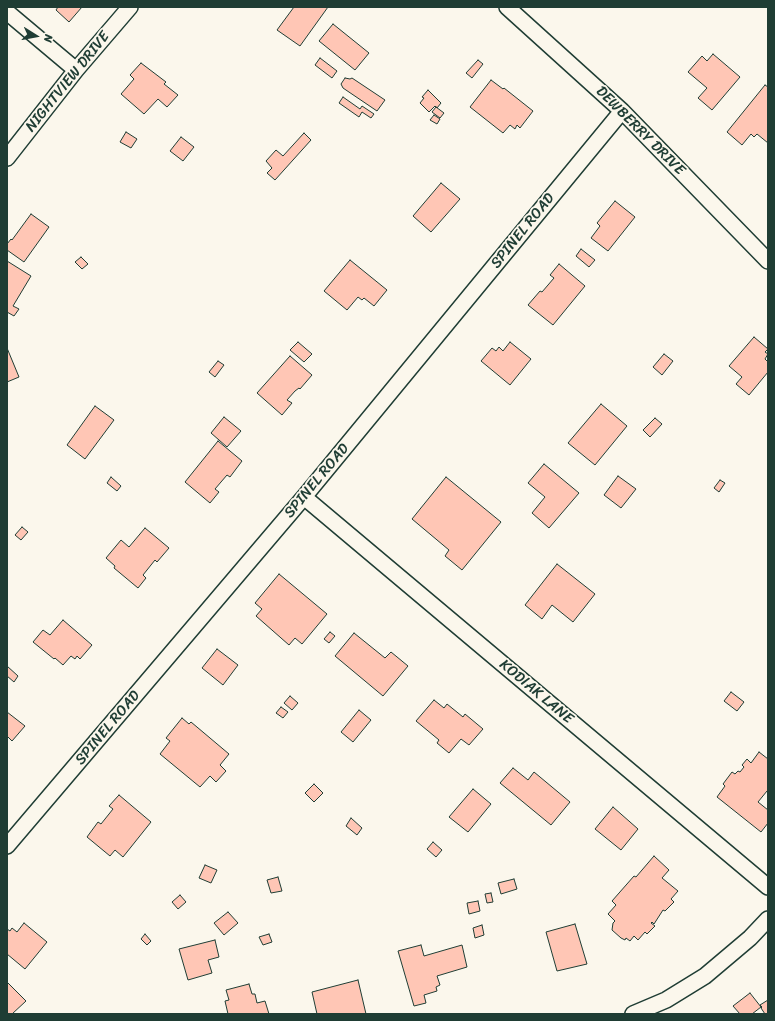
<!DOCTYPE html>
<style>
body{margin:0}
#map{position:relative;width:775px;height:1021px;overflow:hidden;background:#fbf7ec;font-family:Sriracha,sans-serif}
canvas{display:block}
.frame{position:absolute;inset:0;border:8px solid #1f3d34;pointer-events:none}
.north{position:absolute;left:16px;top:16px;width:40px;height:40px;-webkit-text-stroke:3px #fbf7ec;paint-order:stroke;rotate:101deg;font-size:11px;font-weight:700;line-height:16px;text-align:center;color:#1f3d34}
.north::after{content:'';display:block;margin:auto;width:14px;height:18px;background:#1f3d34;clip-path:polygon(50% 0,100% 100%,50% 72%,0 100%)}
</style>
<div id="map">
<canvas width="775" height="1021"></canvas>
<div class="frame"></div>
<div class="north">N</div>
</div>
<script>
const ctx = document.querySelector('canvas').getContext('2d');
ctx.lineJoin = 'round';
function fill(path, color) {
  ctx.fillStyle = color;
  ctx.fill(path, 'evenodd');
}
function toPath(rows) {
  const path = new Path2D();
  for (const r of rows) {
    path.moveTo(r[0], r[1]);
    for (let i = 2; i < r.length; i += 2) path.lineTo(r[i], r[i + 1]);
  }
  return path;
}
function trace(path, color, width, dash) {
  ctx.strokeStyle = color;
  ctx.lineWidth = width;
  ctx.lineCap = dash ? 'butt' : 'round';
  ctx.setLineDash(dash || []);
  ctx.stroke(path);
}
function label(font, color, halo, rows, align = 'center') {
  ctx.font = font + ' Sriracha,sans-serif';
  ctx.lineWidth = 3.5;
  ctx.setLineDash([]);
  ctx.textBaseline = 'middle';
  ctx.strokeStyle = halo;
  ctx.fillStyle = color;
  for (const [text, x, y, turn = 0] of rows) {
    ctx.save();
    ctx.translate(x, y);
    ctx.rotate((+turn || 0) * Math.PI / 180);
    ctx.textAlign = isNaN(turn) ? turn : align;
    if (halo) ctx.strokeText(text, 0, 0);
    ctx.fillText(text, 0, 0);
    ctx.restore();
  }
}
const building = toPath([
 [58,7,82,7,69,22,56,10,58,7],
 [294,7,328,7,300,46,277,30,294,7],
 [333,24,369,53,355,70,319,41,333,24],
 [713,54,740,77,712,110,698,98,707,88,688,72,702,56,707,61,713,54],
 [320,58,337,71,332,78,315,65,320,58],
 [478,60,483,64,472,78,466,73,478,60],
 [141,63,166,82,164,84,178,95,167,107,158,99,144,114,121,94,134,79,130,75,141,63],
 [345,78,350,79,352,78,385,100,377,111,343,88,341,84,345,78],
 [491,80,503,89,504,88,533,111,520,128,517,125,515,129,510,125,503,133,470,107,491,80],
 [765,85,768,87,768,143,757,134,754,137,751,134,742,145,727,132,765,85],
 [428,90,441,103,437,108,435,106,429,112,420,103,424,98,422,97,428,90],
 [343,97,360,109,362,106,374,114,371,118,362,112,359,117,339,103,343,97],
 [436,107,444,113,440,118,432,112,436,107],
 [434,115,440,119,437,124,430,120,434,115],
 [126,132,137,139,131,148,120,142,126,132],
 [304,133,311,140,275,180,267,173,272,168,266,161,276,150,283,156,304,133],
 [181,137,194,147,183,161,170,151,181,137],
 [441,183,460,199,431,232,413,216,441,183],
 [615,201,635,217,608,251,591,238,600,226,597,223,615,201],
 [31,214,49,227,24,262,7,250,7,244,11,239,12,240,31,214],
 [581,249,595,260,589,267,576,256,581,249],
 [81,257,88,264,82,269,75,262,81,257],
 [350,260,387,290,374,306,364,298,362,300,358,297,347,310,324,291,350,260],
 [7,261,31,276,13,306,19,309,14,316,7,312,7,261],
 [559,264,585,286,553,325,528,305,540,291,542,292,554,278,550,275,559,264],
 [754,337,768,349,765,352,768,354,765,359,768,362,768,372,749,395,736,384,742,377,729,366,754,337],
 [298,342,312,354,304,362,290,350,298,342],
 [510,342,531,359,510,385,481,361,492,348,496,351,499,347,503,351,510,342],
 [7,348,19,377,7,382,7,348],
 [664,354,673,361,662,375,653,367,664,354],
 [290,356,312,375,300,389,299,388,295,391,287,400,292,403,282,415,257,393,290,356],
 [218,361,224,365,215,377,209,372,218,361],
 [601,404,627,426,595,465,568,443,601,404],
 [95,406,114,420,85,459,67,445,95,406],
 [224,417,241,431,227,447,211,433,224,417],
 [655,418,662,424,650,437,643,430,655,418],
 [218,441,242,461,230,477,227,475,215,489,219,492,210,503,185,482,218,441],
 [544,464,579,493,549,528,532,513,545,497,528,483,544,464],
 [618,476,636,489,621,508,604,495,618,476],
 [111,477,121,486,117,491,107,483,111,477],
 [446,477,501,522,462,570,445,556,449,550,412,519,446,477],
 [720,480,725,483,719,492,714,488,720,480],
 [22,527,28,532,21,540,15,535,22,527],
 [145,528,169,548,157,562,155,560,143,575,146,578,138,588,114,568,115,566,106,558,121,540,129,547,145,528],
 [557,564,595,594,573,622,552,605,542,619,525,605,557,564],
 [279,574,327,614,302,644,295,638,289,645,256,616,262,609,255,603,279,574],
 [63,620,92,645,80,659,77,656,75,659,71,656,63,665,55,658,54,659,33,642,43,630,50,635,63,620],
 [330,632,335,636,329,643,324,639,330,632],
 [354,633,385,658,391,652,408,666,383,696,335,656,354,633],
 [217,649,238,665,223,685,202,668,217,649],
 [7,666,18,676,14,682,7,676,7,666],
 [731,692,744,702,737,711,724,701,731,692],
 [290,696,298,703,292,710,284,703,290,696],
 [434,700,444,708,447,704,463,717,465,714,483,729,469,745,461,739,449,753,437,743,439,740,416,721,434,700],
 [281,707,288,712,283,718,276,713,281,707],
 [359,710,371,720,353,742,341,732,359,710],
 [7,712,25,726,12,741,7,736,7,712],
 [182,718,189,724,191,722,229,754,220,765,226,771,216,782,210,776,200,787,160,754,170,741,166,738,182,718],
 [759,752,768,759,768,792,767,791,758,802,768,810,768,823,761,832,717,797,725,786,723,784,732,772,735,774,738,771,740,772,744,767,742,765,747,759,751,763,759,752],
 [513,768,528,780,534,772,570,802,551,825,500,783,513,768],
 [314,784,323,793,314,802,305,793,314,784],
 [473,789,491,804,468,832,449,817,473,789],
 [119,795,151,822,123,857,115,850,110,856,87,837,98,822,101,824,113,809,109,806,119,795],
 [613,807,638,829,621,850,595,829,613,807],
 [351,818,362,828,357,835,346,826,351,818],
 [433,842,442,850,436,857,427,849,433,842],
 [654,856,669,870,662,878,678,891,671,899,674,902,665,911,663,910,654,924,652,922,651,923,655,926,647,934,645,932,638,940,634,936,630,941,626,938,625,940,621,938,612,930,613,923,615,921,608,914,616,905,612,901,634,876,636,877,654,856],
 [205,865,217,870,211,883,199,878,205,865],
 [278,877,282,891,271,893,267,880,278,877],
 [514,879,517,889,501,894,498,883,514,879],
 [491,893,493,902,487,903,485,894,491,893],
 [180,895,186,902,178,909,172,902,180,895],
 [478,901,480,911,469,914,467,903,478,901],
 [228,912,238,923,224,935,214,923,228,912],
 [24,923,47,942,25,969,7,954,7,929,10,931,12,928,17,932,24,923],
 [575,924,587,964,557,971,546,932,575,924],
 [482,925,484,935,475,938,473,928,482,925],
 [145,934,151,941,147,945,141,939,145,934],
 [269,934,272,942,263,945,259,937,269,934],
 [215,940,219,957,208,960,212,973,188,980,179,949,215,940],
 [421,945,424,956,462,945,467,967,437,976,440,985,436,987,437,991,424,995,426,1003,414,1006,398,951,421,945],
 [358,980,366,1014,317,1014,312,992,358,980],
 [7,982,26,1001,12,1014,7,1014,7,982],
 [249,984,252,994,255,994,257,1003,265,1001,269,1014,228,1014,225,1001,229,1000,226,990,249,984],
 [750,993,761,1007,752,1014,740,1014,733,1006,750,993],
 [768,1000,768,1014,765,1014,761,1008,762,1007,760,1005,768,1000]
]);
const minor = toPath([
 [507,7,622,111,768,261],
 [7,12,76,70],
 [7,158,76,70,130,7],
 [304,497,768,887],
 [7,846,304,497,622,111],
 [633,1014,666,1000,705,976,750,938,768,919]
]);
const streetNames = [
 ["NIGHTVIEW DRIVE",68,82,-51],
 ["DEWBERRY DRIVE",640,131,45],
 ["SPINEL ROAD",523,231,-51],
 ["SPINEL ROAD",317,481,-50],
 ["KODIAK LANE",536,692,40],
 ["SPINEL ROAD",108,728,-50]
];
fill(building, '#ffc6b5');
trace(building, '#1f3d34', 1);
trace(minor, '#1f3d34', 18);
trace(minor, '#fbf7ec', 15);
label('15px', '#1f3d34', '#fbf7ec', streetNames);
</script>
